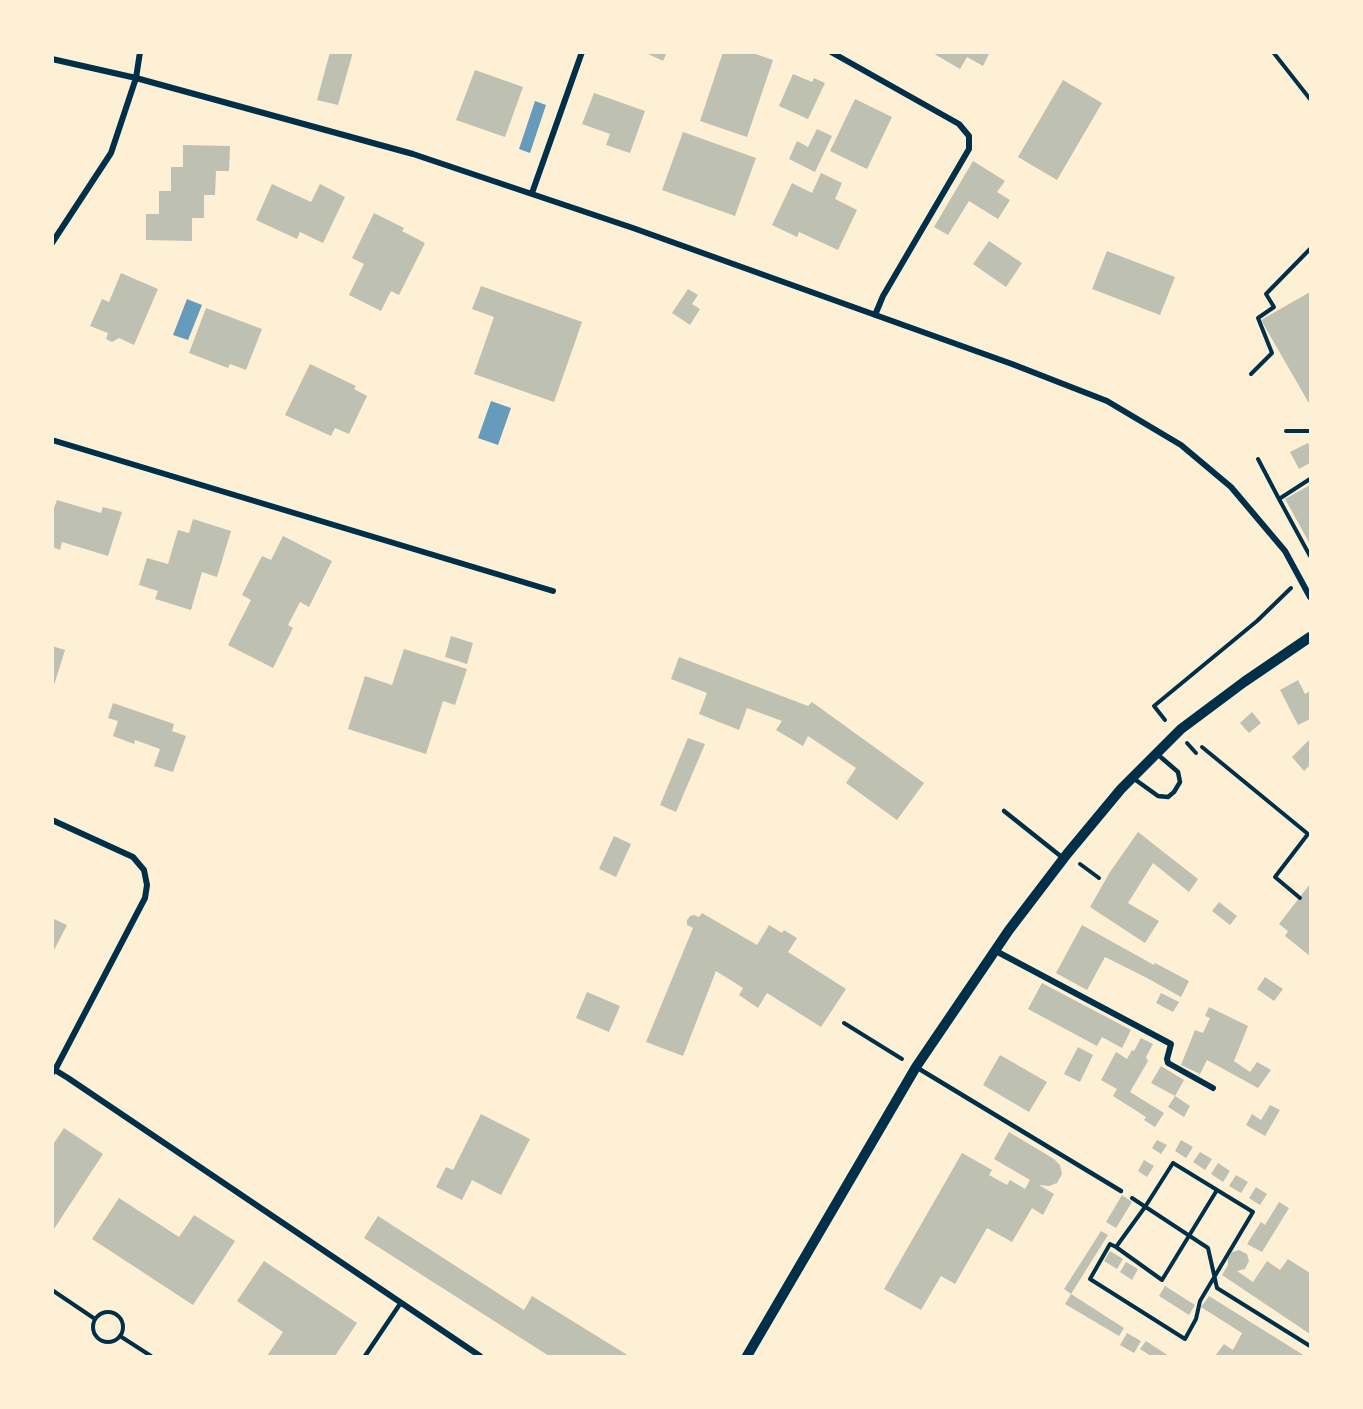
<!DOCTYPE html>
<style>
body{margin:0}
#map{position:relative;width:1363px;height:1409px;overflow:hidden;background:#fdf0d5;font-family:Lato,sans-serif}
canvas{display:block}
.frame{position:absolute;inset:0;border:54px solid #fdf0d5;pointer-events:none}
</style>
<div id="map">
<canvas width="1363" height="1409"></canvas>
<div class="frame"></div>
</div>
<script>
const ctx = document.querySelector('canvas').getContext('2d');
ctx.lineJoin = 'round';
function fill(path, color) {
  ctx.fillStyle = color;
  ctx.fill(path, 'evenodd');
}
function toPath(rows) {
  const path = new Path2D();
  for (const r of rows) {
    if (r.length === 3) {
      path.moveTo(r[0] + r[2], r[1]);
      path.arc(r[0], r[1], r[2], 0, 2 * Math.PI);
      continue;
    }
    path.moveTo(r[0], r[1]);
    for (let i = 2; i < r.length; i += 2) path.lineTo(r[i], r[i + 1]);
  }
  return path;
}
function trace(path, color, width, dash) {
  ctx.strokeStyle = color;
  ctx.lineWidth = width;
  ctx.lineCap = dash ? 'butt' : 'round';
  ctx.setLineDash(dash || []);
  ctx.stroke(path);
}
const water = toPath([
 [535,101,546,105,530,153,519,149],
 [187,299,202,305,188,340,173,335],
 [491,401,511,408,498,445,478,438]
]);
const building = toPath([
 [330,52,353,52,338,105,317,100],
 [644,52,667,52,663,61],
 [723,52,750,52,773,60,747,137,700,121],
 [931,52,990,52,983,66,967,57,960,69],
 [475,70,523,87,505,137,456,120],
 [793,74,812,82,814,78,825,83,808,119,779,106],
 [1063,80,1102,103,1057,180,1018,157],
 [594,93,645,111,630,153,606,145,610,134,582,124],
 [855,99,892,117,867,169,830,151],
 [817,129,832,136,815,172,789,159,797,141,808,147],
 [683,132,756,158,735,216,662,190],
 [183,145,230,146,229,171,216,171,215,195,204,195,204,218,192,218,192,241,146,240,146,214,159,214,159,191,171,191,171,167,183,167],
 [973,161,1005,181,997,192,1010,200,998,219,969,201,948,235,934,227],
 [821,173,842,183,835,199,857,210,838,250,799,232,797,237,772,225,792,183,812,193],
 [272,184,311,202,320,184,345,197,323,243,300,232,297,239,256,220],
 [374,213,404,228,402,231,425,243,399,295,391,291,381,311,349,295,364,264,352,258],
 [989,241,1022,263,1006,287,973,264],
 [1107,251,1175,277,1160,315,1092,289],
 [121,273,158,289,134,345,119,338,112,342,106,339,108,333,90,326,102,299,109,302],
 [481,286,582,322,554,402,474,374,494,317,472,309],
 [688,289,698,295,692,304,700,309,690,325,672,313],
 [1310,292,1310,405,1261,320],
 [206,308,262,329,246,370,230,364,228,368,189,353],
 [310,364,356,386,354,389,367,396,349,434,335,428,331,436,285,415],
 [1308,443,1310,447,1310,463,1299,469,1290,452],
 [1310,485,1310,544,1285,499],
 [57,500,101,513,103,507,122,512,108,556,62,542,60,550,52,547,52,513],
 [193,519,231,531,217,577,202,572,191,610,155,599,158,591,139,585,147,558,168,564,178,530,189,533],
 [283,536,332,561,309,607,300,602,288,625,293,628,273,668,228,645,251,600,242,595,262,556,271,560],
 [451,636,473,643,467,664,445,657],
 [52,646,65,650,53,688,52,688],
 [404,649,467,669,455,705,443,701,426,754,348,729,365,676,392,685],
 [679,657,808,706,812,702,924,783,897,820,846,783,856,768,808,736,803,746,776,730,782,721,747,708,739,730,699,714,707,693,671,679],
 [1298,680,1305,694,1310,691,1310,719,1298,725,1280,690],
 [113,703,174,724,172,731,186,736,173,772,154,766,160,749,135,740,134,744,113,736,118,721,108,718],
 [1252,712,1261,723,1249,733,1240,723],
 [688,738,705,744,676,812,660,805],
 [1310,739,1310,765,1304,771,1292,757],
 [1138,832,1198,879,1189,892,1153,863,1128,903,1159,921,1145,943,1090,907,1110,872],
 [614,836,631,844,616,877,599,869],
 [1310,884,1310,956,1285,936,1288,931,1279,924],
 [1219,902,1237,916,1230,925,1212,911],
 [702,913,757,945,769,925,782,933,784,930,797,938,788,952,846,989,821,1027,767,993,758,1008,739,995,743,988,716,971,683,1056,646,1042,693,928,687,925,687,920,690,916,694,915,699,917],
 [52,918,67,925,52,954],
 [1082,925,1154,965,1155,963,1189,981,1181,997,1147,978,1105,957,1087,990,1056,973],
 [1265,977,1283,989,1274,1001,1257,989],
 [1042,983,1131,1030,1122,1048,1102,1037,1097,1046,1028,1009],
 [587,992,620,1006,609,1032,576,1018],
 [1161,993,1179,1002,1173,1012,1156,1003],
 [1209,1007,1248,1026,1234,1061,1250,1072,1257,1062,1271,1070,1258,1088,1207,1060,1200,1074,1181,1065,1195,1030,1203,1033,1210,1018,1205,1016],
 [1141,1038,1153,1044,1146,1057,1148,1061,1130,1092,1164,1113,1155,1127,1144,1120,1146,1117,1113,1096,1117,1089,1101,1080,1116,1052,1127,1059,1132,1050,1134,1051],
 [1078,1047,1093,1055,1080,1082,1064,1074],
 [1000,1055,1047,1082,1029,1112,983,1085],
 [1161,1066,1184,1080,1175,1096,1151,1083],
 [1175,1096,1190,1106,1184,1117,1168,1107],
 [1270,1105,1280,1110,1265,1136,1246,1125,1252,1114,1261,1120],
 [481,1114,530,1139,501,1195,472,1180,462,1200,436,1187,446,1167,453,1170],
 [64,1128,103,1154,52,1232,52,1146],
 [1009,1132,1054,1159,1060,1165,1062,1174,1057,1183,1049,1186,1039,1185,1054,1194,1043,1215,1032,1208,1012,1242,987,1228,955,1284,941,1276,921,1310,884,1289,962,1153,992,1170,989,1175,1007,1185,1010,1180,1025,1189,1030,1180,994,1159],
 [1157,1140,1167,1145,1161,1154,1152,1148],
 [1181,1140,1193,1147,1186,1158,1175,1151],
 [1200,1152,1212,1159,1205,1170,1193,1162],
 [1144,1160,1154,1166,1147,1177,1138,1171],
 [1218,1163,1230,1171,1223,1182,1211,1174],
 [1236,1175,1248,1182,1241,1193,1229,1186],
 [1256,1187,1267,1194,1260,1205,1249,1198],
 [1122,1195,1132,1202,1116,1228,1106,1222],
 [119,1198,179,1237,194,1215,235,1241,193,1305,92,1239],
 [1279,1202,1289,1208,1262,1252,1247,1244,1261,1222,1265,1225],
 [378,1216,524,1310,532,1296,629,1356,549,1356,364,1238],
 [1101,1231,1108,1235,1071,1294,1064,1289],
 [1239,1250,1247,1254,1249,1261,1245,1269,1237,1271,1253,1282,1267,1261,1280,1270,1288,1259,1310,1273,1310,1334,1222,1275,1228,1265,1228,1258,1232,1252],
 [1110,1251,1123,1259,1117,1269,1104,1261],
 [264,1261,357,1323,335,1356,267,1356,283,1332,237,1301],
 [1126,1262,1138,1269,1132,1280,1120,1272],
 [1165,1286,1195,1305,1189,1315,1159,1296],
 [1071,1294,1124,1328,1119,1336,1065,1304],
 [1209,1296,1305,1356,1215,1356,1224,1344,1233,1350,1242,1333,1201,1307],
 [1127,1333,1141,1341,1134,1353,1120,1345],
 [1146,1341,1169,1356,1151,1356,1140,1349]
]);
const path = toPath([
 [1273,52,1310,99],
 [1251,374,1272,353,1258,318,1274,307,1266,294,1310,249],
 [1286,431,1310,431],
 [1258,459,1279,499,1310,479],
 [1279,499,1310,556],
 [1165,720,1154,706,1257,621,1291,588],
 [1187,743,1196,753],
 [1202,747,1308,834,1275,877,1300,898],
 [1080,864,1099,878],
 [844,1023,902,1059],
 [1173,1163,1253,1212,1200,1301,1196,1319,1185,1339,1090,1279,1110,1244,1116,1247,1145,1207,1173,1163],
 [1132,1198,1208,1248,1217,1288,1310,1346],
 [1116,1247,1162,1280,1217,1190],
 [52,1290,95,1319],
 [108,1327,15],
 [120,1336,151,1356]
]);
const service = toPath([
 [1133,778,1158,796,1168,797,1174,792,1180,782,1178,772,1156,753],
 [1004,811,1063,858],
 [916,1067,1121,1191],
 [365,1356,400,1304]
]);
const minor = toPath([
 [831,52,959,124,969,136,969,149,883,296,875,315],
 [52,59,136,78,413,154,633,228,1012,364,1107,401,1181,445,1231,487,1285,551,1310,597],
 [532,193,582,52],
 [52,243,111,153,136,78,140,52],
 [52,440,553,591],
 [52,820,133,857,144,870,147,885,145,898,55,1070],
 [994,950,1171,1044,1167,1059,1168,1063,1213,1088],
 [52,1073,55,1070,68,1078,480,1356]
]);
const tertiary = toPath([
 [747,1356,916,1067,1009,930,1067,854,1121,789,1181,729,1244,682,1310,637]
]);
fill(water, '#669bbc');
fill(building, '#bec0b2');
trace(path, '#003049', 4);
trace(service, '#003049', 4.5);
trace(minor, '#003049', 6);
trace(tertiary, '#003049', 10);
</script>
